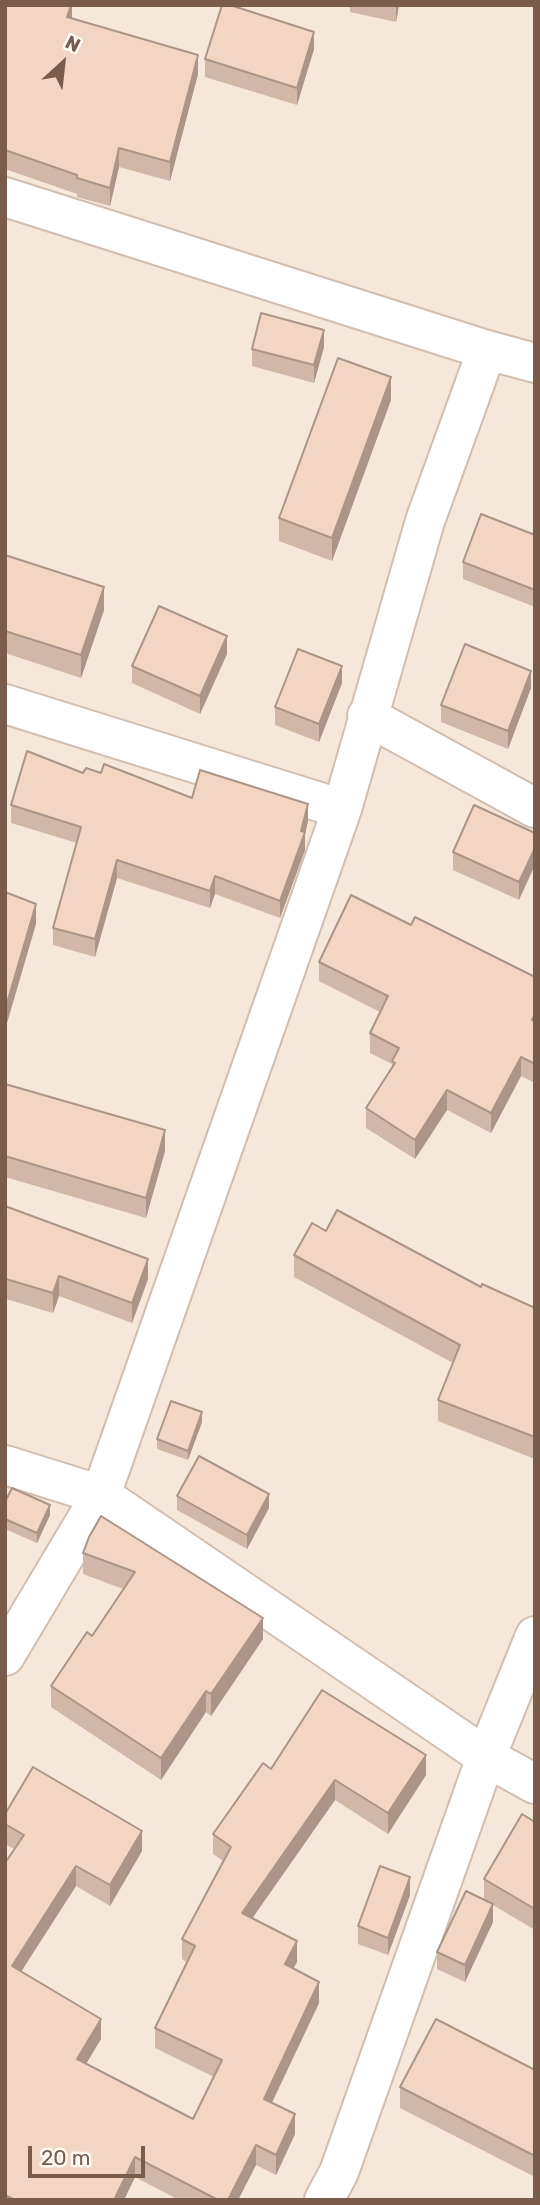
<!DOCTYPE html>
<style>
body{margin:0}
#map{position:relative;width:540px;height:2205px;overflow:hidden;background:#fdf6ec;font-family:Rubik,sans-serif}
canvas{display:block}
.frame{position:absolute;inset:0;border:7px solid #7a5c4d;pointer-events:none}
.north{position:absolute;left:28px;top:28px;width:70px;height:70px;-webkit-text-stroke:5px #fffaf3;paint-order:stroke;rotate:27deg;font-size:19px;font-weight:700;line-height:28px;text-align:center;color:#7a5c4d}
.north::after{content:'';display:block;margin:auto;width:24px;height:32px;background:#7a5c4d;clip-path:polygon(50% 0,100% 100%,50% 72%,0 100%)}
.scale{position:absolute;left:28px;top:2146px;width:117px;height:32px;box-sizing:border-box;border:4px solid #7a5c4d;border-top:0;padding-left:9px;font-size:21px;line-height:24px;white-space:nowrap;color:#7a5c4d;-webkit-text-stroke:5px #fffaf3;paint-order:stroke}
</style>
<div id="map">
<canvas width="540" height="2205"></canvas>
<div class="frame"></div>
<div class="north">N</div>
<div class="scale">20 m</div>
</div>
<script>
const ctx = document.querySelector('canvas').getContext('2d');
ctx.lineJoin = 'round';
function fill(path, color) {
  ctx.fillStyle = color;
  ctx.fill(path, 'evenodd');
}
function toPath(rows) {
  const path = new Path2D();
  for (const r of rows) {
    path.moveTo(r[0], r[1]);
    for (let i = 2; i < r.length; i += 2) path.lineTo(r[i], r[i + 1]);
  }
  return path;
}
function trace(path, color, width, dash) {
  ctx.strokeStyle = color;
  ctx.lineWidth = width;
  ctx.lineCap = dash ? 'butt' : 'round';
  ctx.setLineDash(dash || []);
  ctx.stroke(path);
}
const residential = toPath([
 [5,5,535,5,535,2200,5,2200]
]);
const minor = toPath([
 [5,197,487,350,535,363],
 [5,704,342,809],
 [367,716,535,808],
 [5,1465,101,1495,486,1757,535,1784],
 [5,1656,101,1495,342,809,425,521,487,350],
 [324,2200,339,2172,486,1757,535,1636]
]);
const wall = toPath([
 [5,5,72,5,72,18,198,74,170,181,119,167,110,206,77,197,77,194,5,169],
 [350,5,399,5,396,22,350,12],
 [314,49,297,105,205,77,205,59],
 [324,347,314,383,252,366,252,349],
 [391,400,332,561,279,541,279,518],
 [535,535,535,607,463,579,463,562],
 [5,555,104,610,81,678,5,653],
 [227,654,200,714,132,683,132,666],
 [342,683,319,742,275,725,275,707],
 [531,688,508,749,441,722,441,705],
 [83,773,101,773,192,798,308,821,305,834,305,850,280,918,215,894,210,908,117,878,95,957,53,945,53,928,77,843,11,823,11,805],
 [535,833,519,900,453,870,453,852],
 [411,925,535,977,535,1083,521,1076,491,1133,447,1110,415,1159,366,1128,366,1108,392,1069,392,1064,370,1053,370,1033,380,1012,319,981,319,962],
 [5,1084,165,1151,146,1218,5,1177],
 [5,1206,148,1279,132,1323,59,1296,53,1313,6,1299],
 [326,1231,535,1308,535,1459,438,1421,438,1400,453,1363,294,1277,294,1255],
 [202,1422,188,1460,157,1449,157,1439],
 [177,1496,269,1508,247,1549,177,1510],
 [5,1502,50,1515,37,1543,5,1529],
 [89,1537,263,1639,211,1716,206,1712,161,1780,51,1707,51,1686,92,1636,123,1589,83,1574,83,1553],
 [271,1769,426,1775,388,1834,335,1800,252,1918,297,1962,293,1968,319,2003,272,2103,295,2134,276,2175,256,2165,238,2200,179,2200,135,2177,124,2200,5,2200,5,1863,14,1849,5,1844,5,1814,142,1851,110,1906,76,1886,21,1971,101,2039,86,2064,193,2119,214,2077,155,2048,155,2028,187,1962,182,1959,182,1939,223,1861,213,1854,213,1834],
 [535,1822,535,1930,493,1905,493,1922,465,1982,437,1969,437,1952,484,1900,484,1879],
 [410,1895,388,1955,358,1944,358,1926],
 [535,2070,535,2177,400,2108,400,2087]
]);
const shadedWall = toPath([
 [71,5,72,5,72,19,67,17],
 [396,5,399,5,396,22],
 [314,32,314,49,297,105,297,88],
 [198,55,198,74,170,181,170,162],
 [119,148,119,167,110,206,110,188],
 [324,330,324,347,314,383,314,365],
 [391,377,391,400,332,561,332,538],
 [104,587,104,610,81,678,81,655],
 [227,636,227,654,200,714,200,696],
 [342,666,342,683,319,742,319,724],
 [531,671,531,688,508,749,508,731],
 [308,804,308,821,305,834,305,850,280,918,280,901],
 [535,848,535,865,519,900,519,882],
 [117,860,117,878,95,957,95,939],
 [215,876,215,894,210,908,210,891],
 [36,904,36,924,5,1030,5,1010],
 [521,1057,521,1076,491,1133,491,1113],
 [447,1090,447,1110,415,1159,415,1140],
 [165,1130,165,1151,146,1218,146,1198],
 [148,1259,148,1279,132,1323,132,1303],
 [59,1276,59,1296,53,1313,53,1293],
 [6,1279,6,1299,5,1302,5,1281],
 [202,1412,202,1422,188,1460,188,1451],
 [269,1494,269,1508,247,1549,247,1535],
 [50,1505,50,1515,37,1543,37,1533],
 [263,1618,263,1639,211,1716,211,1694],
 [206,1691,206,1712,161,1780,161,1758],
 [426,1755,426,1775,388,1834,388,1813],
 [335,1780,335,1800,242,1933,242,1913],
 [142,1831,142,1851,110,1906,110,1885],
 [76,1866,76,1886,12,1986,12,1966],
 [410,1877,410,1895,388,1955,388,1938],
 [493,1904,493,1922,465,1982,465,1965],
 [297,1941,297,1962,285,1984,285,1964],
 [319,1982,319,2003,264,2119,264,2099],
 [101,2019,101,2039,77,2079,77,2059],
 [295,2114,295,2134,276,2175,276,2155],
 [256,2145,256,2165,238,2200,228,2200],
 [135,2157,135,2177,124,2200,114,2200]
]);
const building = toPath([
 [5,5,71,5,67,17,198,55,170,162,119,148,110,188,77,178,77,175,5,150,5,5],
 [222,5,230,5,314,32,297,88,205,59,222,5],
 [261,313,324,330,314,365,252,349,261,313],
 [338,358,391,377,332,538,279,518,338,358],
 [481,514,535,535,535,590,463,562,481,514],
 [5,555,104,587,81,655,5,631,5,555],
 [159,606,227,636,200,696,132,666,159,606],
 [465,644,531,671,508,731,441,705,465,644],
 [298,649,342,666,319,724,275,707,298,649],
 [27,751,83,773,86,768,101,773,104,764,192,798,200,770,308,804,301,831,305,832,280,901,215,876,210,891,117,860,95,939,53,928,81,827,11,805,27,751],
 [474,805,535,833,535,848,519,882,453,852,474,805],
 [5,892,36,904,5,1010,5,892],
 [351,895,411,925,415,917,535,977,535,1014,532,1020,535,1022,535,1064,521,1057,491,1113,447,1090,415,1140,366,1108,395,1063,392,1061,399,1048,370,1033,388,996,319,962,351,895],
 [5,1084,165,1130,146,1198,5,1156,5,1084],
 [5,1206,148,1259,132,1303,59,1276,53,1293,6,1279,5,1281,5,1206],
 [337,1210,481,1287,482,1284,535,1308,535,1437,438,1400,460,1345,294,1255,312,1223,326,1231,337,1210],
 [171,1401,202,1412,188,1451,157,1439,171,1401],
 [199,1456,269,1494,247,1535,177,1496,199,1456],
 [12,1488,50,1505,37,1533,5,1519,5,1502,12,1488],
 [101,1516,263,1618,211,1694,206,1691,161,1758,51,1686,87,1632,92,1636,135,1572,83,1553,89,1537,101,1516],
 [322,1690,426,1755,388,1813,335,1780,242,1913,297,1941,285,1964,319,1982,264,2099,295,2114,276,2155,256,2145,228,2200,218,2200,135,2157,114,2200,15,2200,5,2195,5,1863,24,1835,5,1824,5,1814,33,1767,142,1831,110,1885,76,1866,12,1966,101,2019,77,2059,193,2119,222,2060,155,2028,195,1946,182,1939,231,1847,213,1834,263,1763,271,1769,322,1690],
 [522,1814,535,1822,535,1909,484,1879,522,1814],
 [380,1866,410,1877,388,1938,358,1926,380,1866],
 [466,1891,493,1904,465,1965,437,1952,466,1891],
 [436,2019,535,2070,535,2156,400,2087,436,2019]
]);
fill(residential, '#f5e8da');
trace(minor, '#d1beb0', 42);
trace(minor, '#fff', 38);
fill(wall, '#d1b7a8');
fill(shadedWall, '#aa9588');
fill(building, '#f3d5c3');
trace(building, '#aa9588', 2);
</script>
